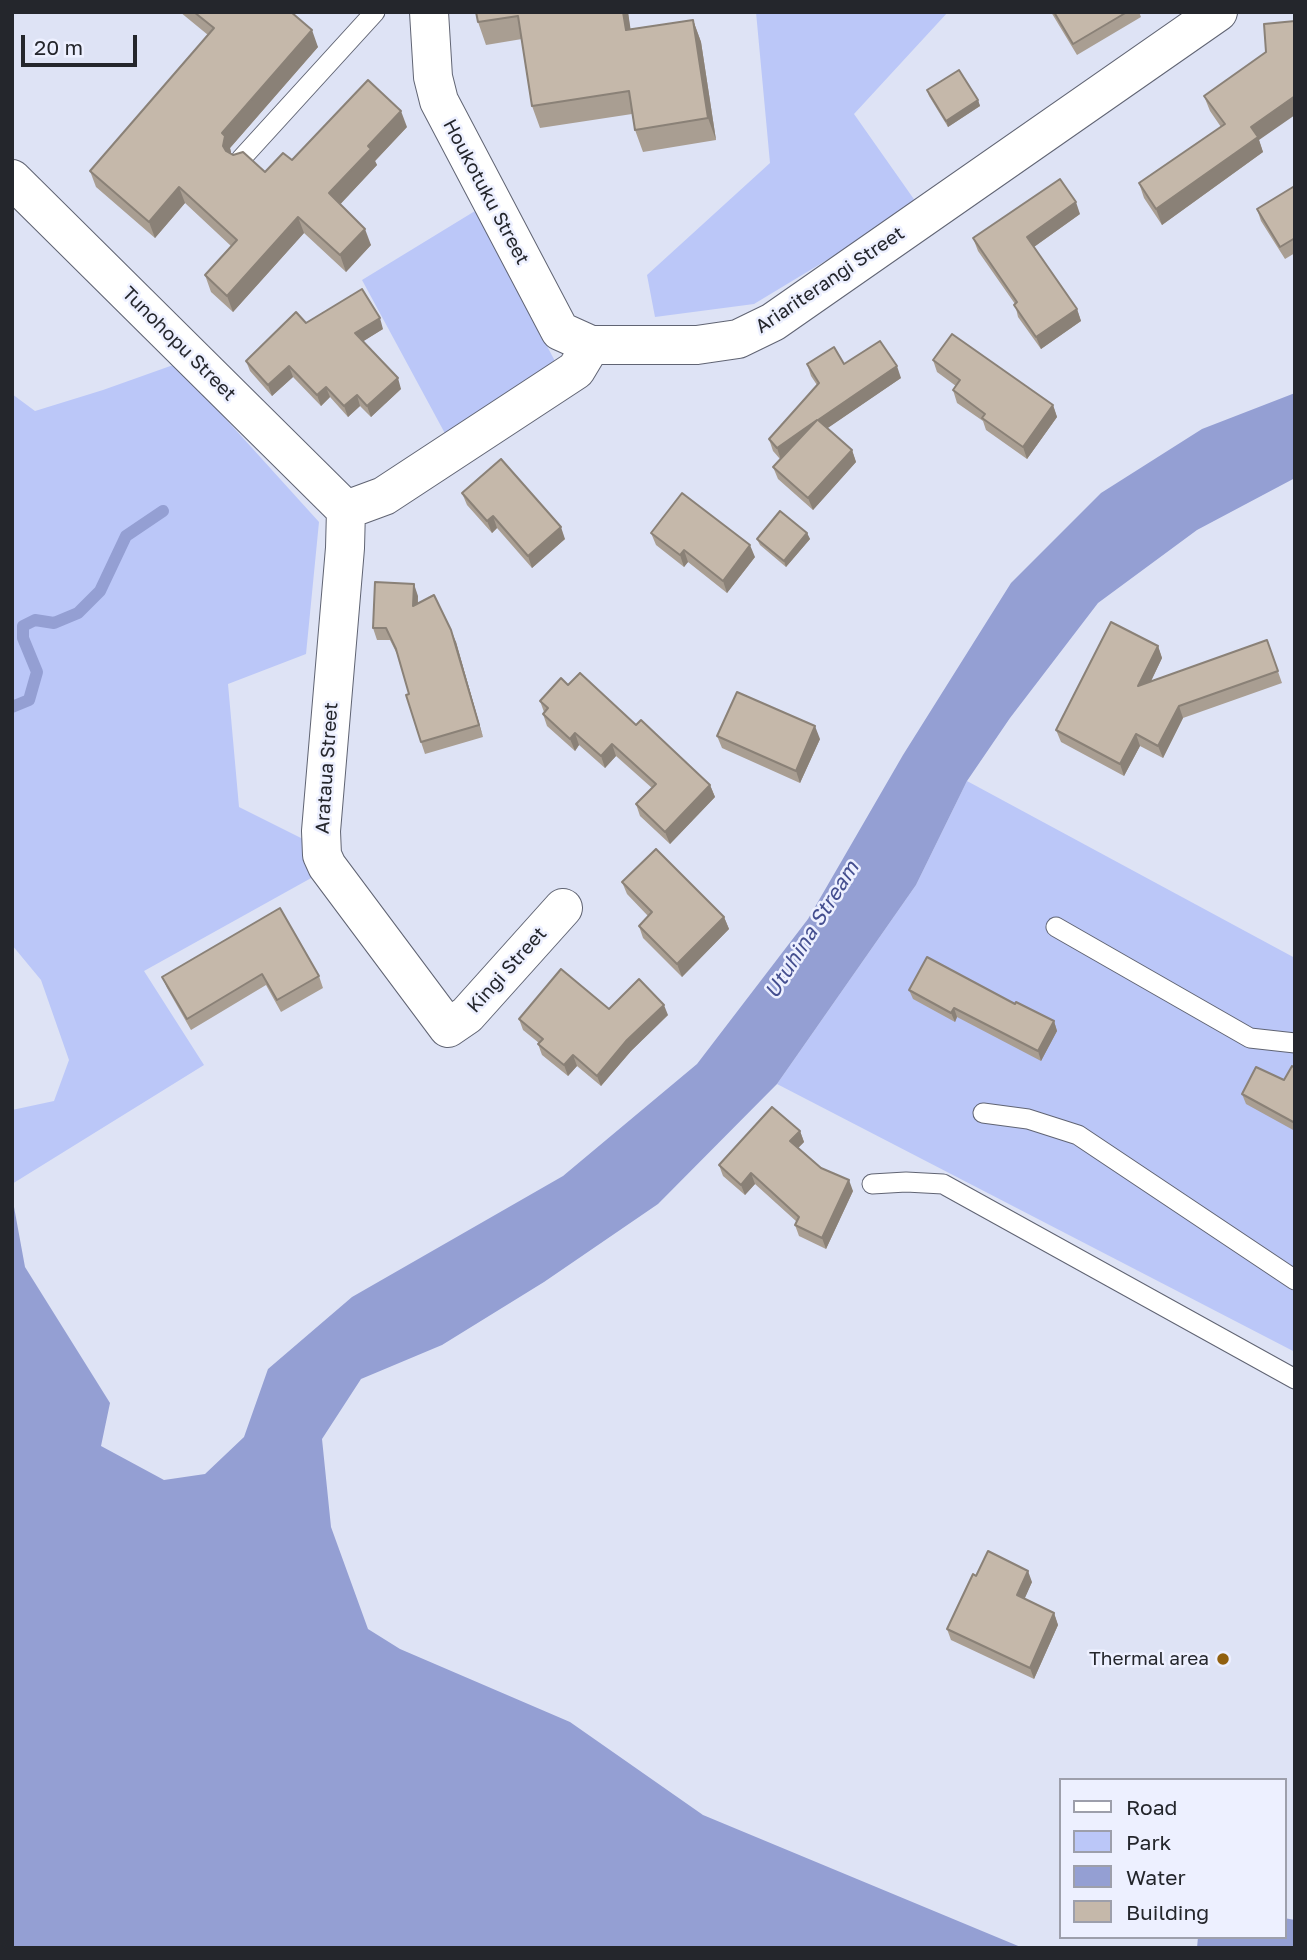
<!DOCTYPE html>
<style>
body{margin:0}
#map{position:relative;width:1307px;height:1960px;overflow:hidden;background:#dee3f5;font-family:"Golos Text",sans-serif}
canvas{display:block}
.frame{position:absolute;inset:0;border:14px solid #24262c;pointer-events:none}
.legend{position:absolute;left:1059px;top:1778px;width:228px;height:161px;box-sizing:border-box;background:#edf0ff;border:2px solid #9d9fab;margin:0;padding:9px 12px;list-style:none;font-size:21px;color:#24262c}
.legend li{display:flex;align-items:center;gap:14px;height:35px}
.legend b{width:35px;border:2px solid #9d9fab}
.scale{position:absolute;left:21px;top:35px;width:116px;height:32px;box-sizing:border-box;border:4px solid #24262c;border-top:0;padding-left:9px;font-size:21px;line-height:24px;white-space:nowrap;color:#24262c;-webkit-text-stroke:5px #edf0ff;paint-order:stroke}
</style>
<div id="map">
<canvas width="1307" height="1960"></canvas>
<div class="frame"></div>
<ul class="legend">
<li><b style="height:9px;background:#fff"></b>Road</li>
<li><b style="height:19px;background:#bbc7f8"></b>Park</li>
<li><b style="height:19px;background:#949fd3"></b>Water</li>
<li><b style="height:19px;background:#c5b8aa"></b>Building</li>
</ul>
<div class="scale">20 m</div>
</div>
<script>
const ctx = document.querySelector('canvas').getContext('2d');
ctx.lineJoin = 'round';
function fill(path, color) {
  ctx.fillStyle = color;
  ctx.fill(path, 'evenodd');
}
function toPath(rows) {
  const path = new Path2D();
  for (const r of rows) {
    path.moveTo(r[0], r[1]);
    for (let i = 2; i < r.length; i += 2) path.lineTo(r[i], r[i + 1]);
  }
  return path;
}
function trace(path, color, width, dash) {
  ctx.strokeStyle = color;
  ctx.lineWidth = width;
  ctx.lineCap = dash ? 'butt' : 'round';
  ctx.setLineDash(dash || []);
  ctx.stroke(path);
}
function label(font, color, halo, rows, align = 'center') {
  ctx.font = font + ' "Golos Text",sans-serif';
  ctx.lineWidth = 5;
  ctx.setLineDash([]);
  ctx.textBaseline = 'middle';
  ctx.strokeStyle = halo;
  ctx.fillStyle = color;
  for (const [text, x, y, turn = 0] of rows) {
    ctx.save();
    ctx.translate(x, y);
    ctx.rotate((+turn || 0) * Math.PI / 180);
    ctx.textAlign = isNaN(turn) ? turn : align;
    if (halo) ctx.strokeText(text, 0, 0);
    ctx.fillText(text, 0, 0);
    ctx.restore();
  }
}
const green = toPath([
 [756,12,948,12,854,114,918,205,754,304,655,317,647,275,770,163],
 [475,211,556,363,448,439,362,280],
 [176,364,319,522,306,654,228,684,239,807,303,839,313,877,144,971,204,1065,12,1184,12,1110,54,1101,69,1060,41,980,12,945,12,394,35,411,103,390],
 [967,781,1295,958,1295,1352,777,1084,916,885]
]);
const water = toPath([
 [1295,393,1295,478,1197,530,1098,603,1010,718,967,781,916,885,777,1084,658,1204,544,1282,442,1345,361,1379,322,1439,331,1527,368,1629,400,1649,570,1722,703,1815,1023,1948,12,1948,12,1196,25,1267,110,1403,101,1446,164,1480,205,1474,244,1437,268,1369,352,1297,563,1176,697,1064,808,919,903,755,1011,583,1101,493,1202,429],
 [1284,1918,1295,1920,1295,1948,1197,1948,1198,1937,1284,1937]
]);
const stream = toPath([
 [12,707,29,700,37,672,23,638,23,626,35,620,54,623,78,613,100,591,126,536,163,511]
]);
const service = toPath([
 [241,159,375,12],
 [1056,927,1250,1038,1295,1043],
 [983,1113,1028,1119,1078,1135,1295,1280],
 [872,1184,906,1182,943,1184,1295,1379]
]);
const minor = toPath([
 [429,12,433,77,439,101,560,331,591,345,697,345,738,339,773,322,1218,12],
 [12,179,346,510],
 [346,510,345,548,321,831,322,855,327,866,448,1028,467,1015,563,908],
 [346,510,384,496,576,370,591,345]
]);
const wall = toPath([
 [180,12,291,12,318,47,230,148,231,153,265,172,292,160,407,127,375,161,377,165,340,204,371,245,346,272,304,233,233,312,211,292,205,275,231,246,185,203,155,238,96,187,90,171,208,35],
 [476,12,628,12,630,29,693,20,701,42,716,140,643,152,635,130,632,114,540,128,532,106,522,39,486,45,478,22],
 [1051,12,1139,12,1141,17,1077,55],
 [1295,21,1259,140,1263,152,1162,225,1144,198,1139,183,1221,127,1210,111,1204,96,1266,52],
 [927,90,978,100,980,106,948,127,929,96],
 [1295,188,1295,253,1285,259,1261,221,1257,209],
 [1080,214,1034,247,1077,309,1081,321,1041,349,1018,317,1015,304,978,251,973,238],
 [306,323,383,329,363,341,401,389,371,417,360,406,348,417,330,397,321,406,293,377,272,396,250,371,246,361],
 [933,360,1053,405,1057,417,1027,459,986,430,983,421,957,403,953,390,956,386,937,372],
 [807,364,844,364,901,378,827,428,852,450,856,462,813,510,778,479,773,467,780,459,773,451,769,439,817,385,811,376],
 [462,493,565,539,532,568,497,528,492,533,467,505],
 [651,533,755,557,727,593,688,562,684,567,656,545],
 [807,533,810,539,786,567,760,545,757,539],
 [418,596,418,603,456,642,483,737,425,754,421,742,409,694,398,656,390,640,377,640,373,628],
 [1267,640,1282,683,1183,718,1163,758,1140,746,1124,776,1061,742,1056,730,1158,646,1162,658,1151,681],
 [568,685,636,725,710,785,715,797,670,844,640,816,636,804,652,788,616,756,605,768,579,745,575,751,547,726,543,714,544,712,540,701],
 [717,736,820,739,800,783,722,748],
 [622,882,724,917,729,929,682,977,643,938,639,926,648,916,627,894],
 [280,908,319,976,323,988,281,1012,266,985,191,1030,167,988,162,977],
 [909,990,1015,1004,1054,1021,1057,1031,1041,1061,957,1017,955,1022,913,999],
 [609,1009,668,1015,631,1051,601,1086,577,1066,568,1076,542,1055,538,1044,539,1043,523,1030,519,1019],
 [1295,1068,1295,1131,1246,1104,1242,1094,1284,1080],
 [800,1131,804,1142,798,1148,821,1168,853,1191,826,1249,799,1236,795,1225,797,1222,755,1184,745,1195,723,1176,719,1165],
 [976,1576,1032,1582,1024,1599,1054,1613,1058,1625,1034,1679,951,1640,947,1629]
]);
const shadedWall = toPath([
 [623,12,628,12,634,52,626,30],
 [693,20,701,42,716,140,708,118],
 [312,30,318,47,230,148,231,152,229,162,223,146,222,133],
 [1295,96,1295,115,1259,140,1263,152,1162,225,1156,209,1251,127],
 [978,100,980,106,948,127,946,121],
 [401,111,407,127,375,161,377,165,335,210,329,193,368,146],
 [179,187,185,203,155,238,149,222],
 [1076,202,1080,214,1031,249,1027,237],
 [298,217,304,233,233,312,227,296],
 [365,229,371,245,346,272,340,255],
 [1077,309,1081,321,1041,349,1036,337],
 [380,318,383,329,359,344,355,333],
 [289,366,293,377,272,396,268,385],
 [897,366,901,378,822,432,818,420],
 [398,378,401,389,371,417,367,406],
 [326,387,330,397,321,406,317,395],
 [357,395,360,406,348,417,344,406],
 [1053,405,1057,417,1027,459,1023,447],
 [817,420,781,460,777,448],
 [852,450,856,462,813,510,808,498],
 [493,516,497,528,492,533,487,521],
 [561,527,565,539,532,568,528,556],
 [807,533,810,539,786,567,784,561],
 [750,545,755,557,727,593,723,581],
 [684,550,688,562,684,567,680,555],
 [414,584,418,596,417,618,413,606],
 [451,630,456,642,483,737,479,725],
 [1158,646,1162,658,1143,698,1138,686],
 [1179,706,1183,718,1163,758,1158,746],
 [815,726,820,739,800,783,796,771],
 [575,733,579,745,575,751,570,739],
 [1136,734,1140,746,1124,776,1120,764],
 [612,744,616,756,605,768,601,756],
 [710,785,715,797,670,844,665,832],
 [724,917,729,929,682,977,677,964],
 [664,1005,668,1015,631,1051,601,1086,597,1076,627,1040],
 [954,1008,957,1017,955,1022,951,1013],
 [1054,1021,1057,1031,1041,1061,1038,1051],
 [573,1055,577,1066,568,1076,564,1065],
 [800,1131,804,1142,794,1152,790,1141],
 [751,1173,755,1184,745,1195,741,1185],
 [849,1180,853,1191,826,1249,822,1238],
 [1028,1571,1032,1582,1021,1607,1017,1595],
 [1054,1613,1058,1625,1034,1679,1030,1668]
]);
const building = toPath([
 [194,12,291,12,312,30,222,133,225,136,223,146,226,151,233,155,243,152,265,172,283,153,292,160,368,80,401,111,368,146,371,149,329,193,365,229,340,255,298,217,227,296,205,275,237,240,179,187,149,222,90,171,214,28,194,12],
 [476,12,623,12,626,30,693,20,708,118,635,130,629,91,532,106,518,16,478,22,476,12],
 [1054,12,1127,12,1073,44,1054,12],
 [1295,21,1295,96,1251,127,1258,137,1156,209,1139,183,1225,124,1204,96,1266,52,1264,24,1295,21],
 [959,70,978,100,946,121,927,90,959,70],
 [1060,179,1076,202,1027,237,1077,309,1036,337,1014,305,1017,302,973,238,1060,179],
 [1293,187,1295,188,1295,238,1280,247,1257,209,1293,187],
 [362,289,380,318,355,333,398,378,367,406,357,395,344,406,326,387,317,395,289,366,268,385,246,361,296,312,306,323,362,289],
 [952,334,1053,405,1023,447,982,418,985,414,953,390,960,380,933,360,952,334],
 [880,341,897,366,818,420,852,450,808,498,773,467,817,420,777,448,769,439,819,383,807,364,834,347,844,364,880,341],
 [501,459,561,527,528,556,493,516,487,521,462,493,501,459],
 [682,493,750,545,723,581,684,550,680,555,651,533,682,493],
 [780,511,807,533,784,561,757,539,780,511],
 [375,582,414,584,413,606,434,595,451,630,479,725,421,742,406,695,409,694,396,649,386,628,373,628,375,582],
 [1111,622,1158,646,1138,686,1267,640,1278,671,1179,706,1158,746,1136,734,1120,764,1056,730,1111,622],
 [580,673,636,725,641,720,710,785,665,832,636,804,656,784,612,744,601,756,575,733,570,739,543,714,548,708,540,701,561,678,568,685,580,673],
 [737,692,815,726,796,771,717,736,737,692],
 [656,849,724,917,677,964,639,926,652,912,622,882,656,849],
 [280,908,319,976,277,1000,262,974,187,1019,162,977,280,908],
 [927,957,1015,1004,1016,1002,1054,1021,1038,1051,954,1008,951,1013,909,990,927,957],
 [561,969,609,1009,639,979,664,1005,627,1040,597,1076,573,1055,564,1065,538,1044,543,1039,519,1019,561,969],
 [1292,1066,1295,1068,1295,1123,1242,1094,1256,1067,1284,1080,1292,1066],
 [772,1107,800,1131,790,1141,821,1168,849,1180,822,1238,795,1225,799,1217,751,1173,741,1185,719,1165,772,1107],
 [988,1551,1028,1571,1017,1595,1054,1613,1030,1668,947,1629,973,1574,976,1576,988,1551]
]);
const markers = [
 [1223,1659,7,"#91600e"]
];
const streetNames = [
 ["Houkotuku Street",486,192,62],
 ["Ariariterangi Street",830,280,-34],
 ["Tunohopu Street",179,344,45],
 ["Arataua Street",327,768,-86],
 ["Kingi Street",507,970,-48]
];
const poiNames = [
 ["Thermal area",1209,1659]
];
const waterNames = [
 ["Utuhina Stream",812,930,-58]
];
fill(green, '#bbc7f8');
fill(water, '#949fd3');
trace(stream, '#949fd3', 12);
trace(service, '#606473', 21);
trace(minor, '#606473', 40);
trace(service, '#fff', 19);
trace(minor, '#fff', 38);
fill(wall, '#a99e92');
fill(shadedWall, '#8a8177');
fill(building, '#c5b8aa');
trace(building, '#8a8177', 2);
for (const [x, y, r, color] of markers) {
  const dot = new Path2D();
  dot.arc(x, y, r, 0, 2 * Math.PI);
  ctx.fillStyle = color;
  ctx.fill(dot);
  trace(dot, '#edf0ff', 2.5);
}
label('19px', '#24262c', '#edf0ff', streetNames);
label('19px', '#24262c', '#edf0ff', poiNames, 'right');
label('italic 21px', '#444e8f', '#edf0ff', waterNames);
</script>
